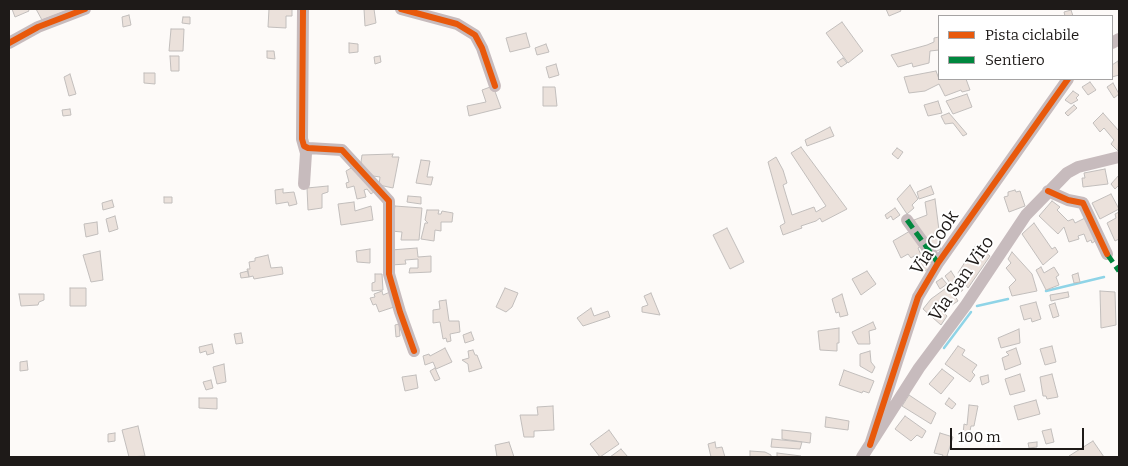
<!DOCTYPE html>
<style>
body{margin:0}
#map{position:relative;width:1128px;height:466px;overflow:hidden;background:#fdfaf8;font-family:Bitter,serif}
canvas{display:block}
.frame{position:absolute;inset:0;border:10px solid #1e1a18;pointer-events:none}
.legend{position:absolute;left:938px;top:15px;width:175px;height:65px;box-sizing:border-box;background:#fff;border:1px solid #a5a3a3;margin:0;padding:6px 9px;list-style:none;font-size:15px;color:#1e1a18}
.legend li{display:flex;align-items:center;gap:10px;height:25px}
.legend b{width:25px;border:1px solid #a5a3a3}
.scale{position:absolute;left:950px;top:428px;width:134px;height:22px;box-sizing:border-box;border:2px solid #1e1a18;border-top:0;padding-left:6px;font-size:15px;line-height:18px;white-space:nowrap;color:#1e1a18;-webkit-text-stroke:4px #fff;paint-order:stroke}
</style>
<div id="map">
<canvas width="1128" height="466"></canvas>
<div class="frame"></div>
<ul class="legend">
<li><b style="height:6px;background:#e8590c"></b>Pista ciclabile</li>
<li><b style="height:6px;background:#00873e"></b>Sentiero</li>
</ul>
<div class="scale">100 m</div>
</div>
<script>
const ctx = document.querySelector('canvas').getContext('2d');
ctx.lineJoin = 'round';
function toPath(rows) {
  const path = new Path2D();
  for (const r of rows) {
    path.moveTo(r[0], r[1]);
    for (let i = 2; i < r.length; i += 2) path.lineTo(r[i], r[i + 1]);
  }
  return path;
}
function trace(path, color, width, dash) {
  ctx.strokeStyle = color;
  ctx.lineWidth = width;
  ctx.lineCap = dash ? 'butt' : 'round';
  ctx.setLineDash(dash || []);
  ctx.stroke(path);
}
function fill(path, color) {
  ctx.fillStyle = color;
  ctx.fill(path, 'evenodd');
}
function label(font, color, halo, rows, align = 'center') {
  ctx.font = font + ' Bitter,serif';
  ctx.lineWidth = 4;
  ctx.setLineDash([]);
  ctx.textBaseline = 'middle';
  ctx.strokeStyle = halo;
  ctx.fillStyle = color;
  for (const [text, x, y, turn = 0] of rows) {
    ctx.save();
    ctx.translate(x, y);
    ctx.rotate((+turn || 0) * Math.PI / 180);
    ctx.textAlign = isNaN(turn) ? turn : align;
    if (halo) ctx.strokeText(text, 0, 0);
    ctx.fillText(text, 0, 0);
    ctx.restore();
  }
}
const stream = toPath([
 [1046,291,1104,277],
 [977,306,1008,299],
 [944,348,971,312]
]);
const building = toPath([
 [12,9,28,9,29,11,15,17,12,9],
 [36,9,71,9,42,20,36,9],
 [269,9,292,9,292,16,286,16,286,28,268,27,269,9],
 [364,9,374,9,376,23,365,26,364,9],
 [886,9,900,9,901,11,889,16,886,9],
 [1071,10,1073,16,1065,16,1064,12,1071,10],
 [129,15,131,25,123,27,122,17,129,15],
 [183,17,190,17,190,24,182,23,183,17],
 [842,22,863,51,848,63,826,33,842,22],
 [171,29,184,29,183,51,169,51,171,29],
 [526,33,530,47,510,52,506,38,526,33],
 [939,37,939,50,930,51,929,63,913,67,912,63,898,67,891,55,927,45,934,42,934,38,939,37],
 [349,43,358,44,358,52,349,53,349,43],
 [546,44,549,52,537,55,535,48,546,44],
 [267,51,274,51,275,59,267,58,267,51],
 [170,56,179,56,179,71,171,71,170,56],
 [380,56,381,62,375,64,374,57,380,56],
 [843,58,847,63,841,67,837,62,843,58],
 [1118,61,1119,75,1112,77,1112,65,1118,61],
 [556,64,559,75,549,78,546,67,556,64],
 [936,71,939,79,966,79,970,90,962,92,961,90,945,96,939,84,925,91,909,93,904,77,936,71],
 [144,73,155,73,155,84,144,83,144,73],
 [70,74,76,94,69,96,64,77,70,74],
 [1090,82,1096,90,1088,95,1082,87,1090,82],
 [1113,83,1119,94,1114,98,1107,87,1113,83],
 [493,86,501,108,469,116,467,106,486,102,482,90,493,86],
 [543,87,555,87,557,106,543,106,543,87],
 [1073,91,1079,95,1076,98,1078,100,1071,104,1065,100,1073,91],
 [967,94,972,107,953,114,946,101,967,94],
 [938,101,942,113,928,116,924,105,938,101],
 [1074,105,1077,108,1068,116,1065,113,1074,105],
 [70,109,71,115,63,116,62,110,70,109],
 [949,113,967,134,963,136,953,123,945,124,941,116,949,113],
 [1103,113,1119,131,1118,151,1111,144,1114,140,1104,128,1100,132,1093,123,1103,113],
 [830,127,834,136,807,146,805,140,830,127],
 [801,147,847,209,822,222,820,218,816,221,801,226,802,228,783,235,780,226,785,223,768,162,776,157,783,170,787,183,783,185,792,215,814,207,816,212,826,206,791,153,801,147],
 [897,148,903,152,898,159,892,154,897,148],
 [393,154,392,157,399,157,393,188,379,185,380,177,366,175,361,162,362,155,393,154],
 [421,160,430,161,427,177,433,177,431,185,416,183,421,160],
 [353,167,375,191,371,194,367,189,364,190,366,197,357,199,354,186,347,188,346,183,349,182,346,171,353,167],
 [1105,169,1108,184,1083,187,1082,178,1085,178,1084,173,1105,169],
 [1119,175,1119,185,1115,189,1111,184,1119,175],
 [910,185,918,199,912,205,914,208,907,214,897,199,910,185],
 [328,186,328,192,322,194,322,208,308,210,307,188,328,186],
 [931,186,934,194,919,199,917,192,931,186],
 [283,189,283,193,294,192,297,204,289,206,288,202,276,204,275,190,283,189],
 [1015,190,1016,192,1020,191,1025,206,1009,212,1004,197,1008,196,1008,192,1015,190],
 [1111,194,1119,209,1100,219,1092,203,1111,194],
 [408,196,421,197,421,204,407,202,408,196],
 [164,197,172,197,172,203,164,203,164,197],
 [935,199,940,238,938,240,941,249,933,253,914,220,927,215,925,202,935,199],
 [112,200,114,207,103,210,102,203,112,200],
 [1052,201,1060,207,1057,210,1068,221,1073,219,1075,223,1089,216,1099,239,1092,243,1091,240,1087,242,1084,234,1078,236,1079,239,1069,242,1064,227,1058,234,1039,216,1052,201],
 [354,202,355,211,371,206,373,220,341,225,338,204,354,202],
 [395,206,422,208,419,240,401,240,402,232,391,231,395,206],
 [895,208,900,215,893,220,891,216,887,219,885,215,895,208],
 [427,210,439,210,438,214,441,214,442,211,453,213,452,222,441,222,441,231,435,230,434,241,421,239,425,223,428,223,425,220,427,210],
 [1119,212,1119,239,1115,241,1107,223,1116,218,1115,214,1119,212],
 [115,216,118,229,109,232,106,219,115,216],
 [97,222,98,234,86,237,84,224,97,222],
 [1034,223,1052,249,1055,247,1058,252,1043,265,1022,234,1034,223],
 [727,228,744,262,730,269,713,235,727,228],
 [910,231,921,246,918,248,921,255,925,260,928,258,933,266,925,271,917,254,911,258,908,254,901,258,893,241,910,231],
 [976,245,990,256,968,288,958,273,976,245],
 [417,248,418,257,431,256,431,272,409,273,410,268,418,268,418,259,405,260,406,264,391,265,391,250,417,248],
 [370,249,370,263,357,262,356,251,370,249],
 [100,251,103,280,91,282,83,255,100,251],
 [1012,252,1032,274,1037,291,1012,296,1009,287,1016,280,1006,268,1011,263,1008,259,1012,252],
 [268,255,271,268,282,267,283,274,254,279,253,276,249,277,247,269,250,269,249,262,255,261,255,258,268,255],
 [1041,267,1044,273,1054,267,1059,275,1056,277,1059,285,1046,290,1036,270,1041,267],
 [248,271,249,277,241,278,240,273,248,271],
 [867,271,876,284,861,295,852,279,867,271],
 [951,271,963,290,958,294,945,276,951,271],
 [1078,273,1080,282,1074,283,1072,275,1078,273],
 [375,274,382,274,383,290,372,291,372,283,375,282,375,274],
 [942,278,947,284,940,289,936,282,942,278],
 [949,286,958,301,952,305,948,299,941,304,944,308,942,311,947,316,941,325,923,309,931,299,949,286],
 [70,288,86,288,86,306,70,306,70,288],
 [505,288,518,293,512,307,506,312,496,307,505,288],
 [382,291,383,295,390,292,394,307,379,312,376,304,373,305,370,298,375,297,374,294,382,291],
 [1100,291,1115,292,1116,325,1101,328,1100,291],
 [1068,292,1069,297,1051,301,1050,295,1068,292],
 [651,293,660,315,642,312,642,307,648,305,644,296,651,293],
 [19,294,44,294,44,300,39,302,38,305,21,306,19,294],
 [842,294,848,315,840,317,839,312,836,313,832,299,842,294],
 [446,300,449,321,459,321,460,332,450,334,451,341,447,342,446,338,443,339,440,322,433,323,433,310,440,309,439,301,446,300],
 [1036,302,1041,319,1032,322,1031,318,1024,320,1020,306,1036,302],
 [1055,303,1059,316,1053,318,1049,305,1055,303],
 [591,308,594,316,608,311,610,317,583,326,577,318,591,308],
 [873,322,876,329,869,331,870,344,858,344,852,332,873,322],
 [399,324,400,336,396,337,395,325,399,324],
 [839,328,839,343,837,343,837,351,820,350,818,331,839,328],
 [1019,329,1020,343,1001,348,998,338,1019,329],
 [471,332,474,340,465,343,463,335,471,332],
 [241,333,243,343,236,344,234,334,241,333],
 [212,344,214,353,207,355,206,351,200,353,199,347,212,344],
 [958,346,965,350,962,355,977,365,972,372,975,375,970,382,945,364,958,346],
 [1052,346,1056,362,1045,365,1040,349,1052,346],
 [445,348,452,362,436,369,433,362,425,365,423,356,429,354,430,356,445,348],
 [1016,348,1021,364,1005,370,1002,358,1009,355,1006,352,1016,348],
 [473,350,475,355,477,355,482,368,469,372,468,364,462,360,469,358,468,351,473,350],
 [870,351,871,362,875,367,872,373,860,366,860,354,870,351],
 [27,361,28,370,20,371,20,362,27,361],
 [224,364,226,382,217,384,213,367,224,364],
 [435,368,440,379,435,381,430,371,435,368],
 [942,369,954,378,941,394,929,384,942,369],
 [844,370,874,381,869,393,863,391,862,393,839,385,844,370],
 [1020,374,1025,391,1010,395,1005,379,1020,374],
 [1052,374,1058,397,1047,399,1046,396,1043,396,1040,377,1052,374],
 [416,375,418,388,405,391,402,377,416,375],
 [988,375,989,382,982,385,980,377,988,375],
 [211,380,213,388,206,390,203,382,211,380],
 [909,395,936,413,931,424,902,406,909,395],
 [199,398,217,398,217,409,199,408,199,398],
 [949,398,956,404,952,409,945,404,949,398],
 [1036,400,1040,414,1018,420,1014,406,1036,400],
 [969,405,978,406,974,426,971,426,970,431,975,433,974,438,963,434,964,424,967,425,969,405],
 [553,406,554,430,534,431,534,437,524,437,520,415,538,415,537,407,553,406],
 [905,416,926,431,922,438,917,435,911,441,895,429,905,416],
 [826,417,849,421,848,430,825,427,826,417],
 [138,426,145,456,129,457,122,430,138,426],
 [1051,429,1054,442,1046,444,1042,431,1051,429],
 [609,430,619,444,600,457,590,444,609,430],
 [782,430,811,433,810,443,782,439,782,430],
 [115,433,115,441,108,442,108,434,115,433],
 [940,433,953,437,947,456,951,457,942,457,943,455,934,453,940,433],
 [772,439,802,442,800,449,771,447,772,439],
 [1093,441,1104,457,1070,457,1069,456,1093,441],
 [509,442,514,457,497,457,495,445,509,442],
 [715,442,716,448,722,447,725,457,711,457,708,444,715,442],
 [1037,442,1037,447,1029,448,1028,443,1037,442],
 [621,449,628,457,610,457,621,449],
 [750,451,765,452,771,455,771,457,750,457,750,451],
 [777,453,801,456,801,457,777,457,777,453]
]);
const minor = toPath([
 [303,9,302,139,304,146,308,148,342,150,389,201,389,274,400,312,414,351],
 [401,9,457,24,475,35,482,48,495,86],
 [9,43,38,27,85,9],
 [1112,43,1119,39],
 [304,184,306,153,304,146],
 [1048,191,1068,200,1083,203,1107,254],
 [907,220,938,263],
 [870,445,918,297,938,263,1068,79],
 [862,457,919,368,966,305,1026,215,1067,173,1078,167,1119,157]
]);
const quiet = toPath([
 [907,220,938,263],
 [1107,254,1119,271]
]);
const cycleway = toPath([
 [303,9,302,139,304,146,308,148,342,150,389,201,389,274,400,312,414,351],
 [401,9,457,24,475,35,482,48,495,86],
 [9,43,38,27,85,9],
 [1048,191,1068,200,1083,203,1107,254],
 [870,445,918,297,938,263,1068,79]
]);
const streetNames = [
 ["Via Cook",935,243,-57],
 ["Via San Vito",962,279,-55]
];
trace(stream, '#8fd4e7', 2.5);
fill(building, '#ebe1db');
trace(building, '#c2bebc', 1);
trace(minor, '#c7bbbd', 12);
trace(quiet, '#00873e', 5, [10, 5]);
trace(cycleway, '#e8590c', 6);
label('18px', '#1e1a18', '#fff', streetNames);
</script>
